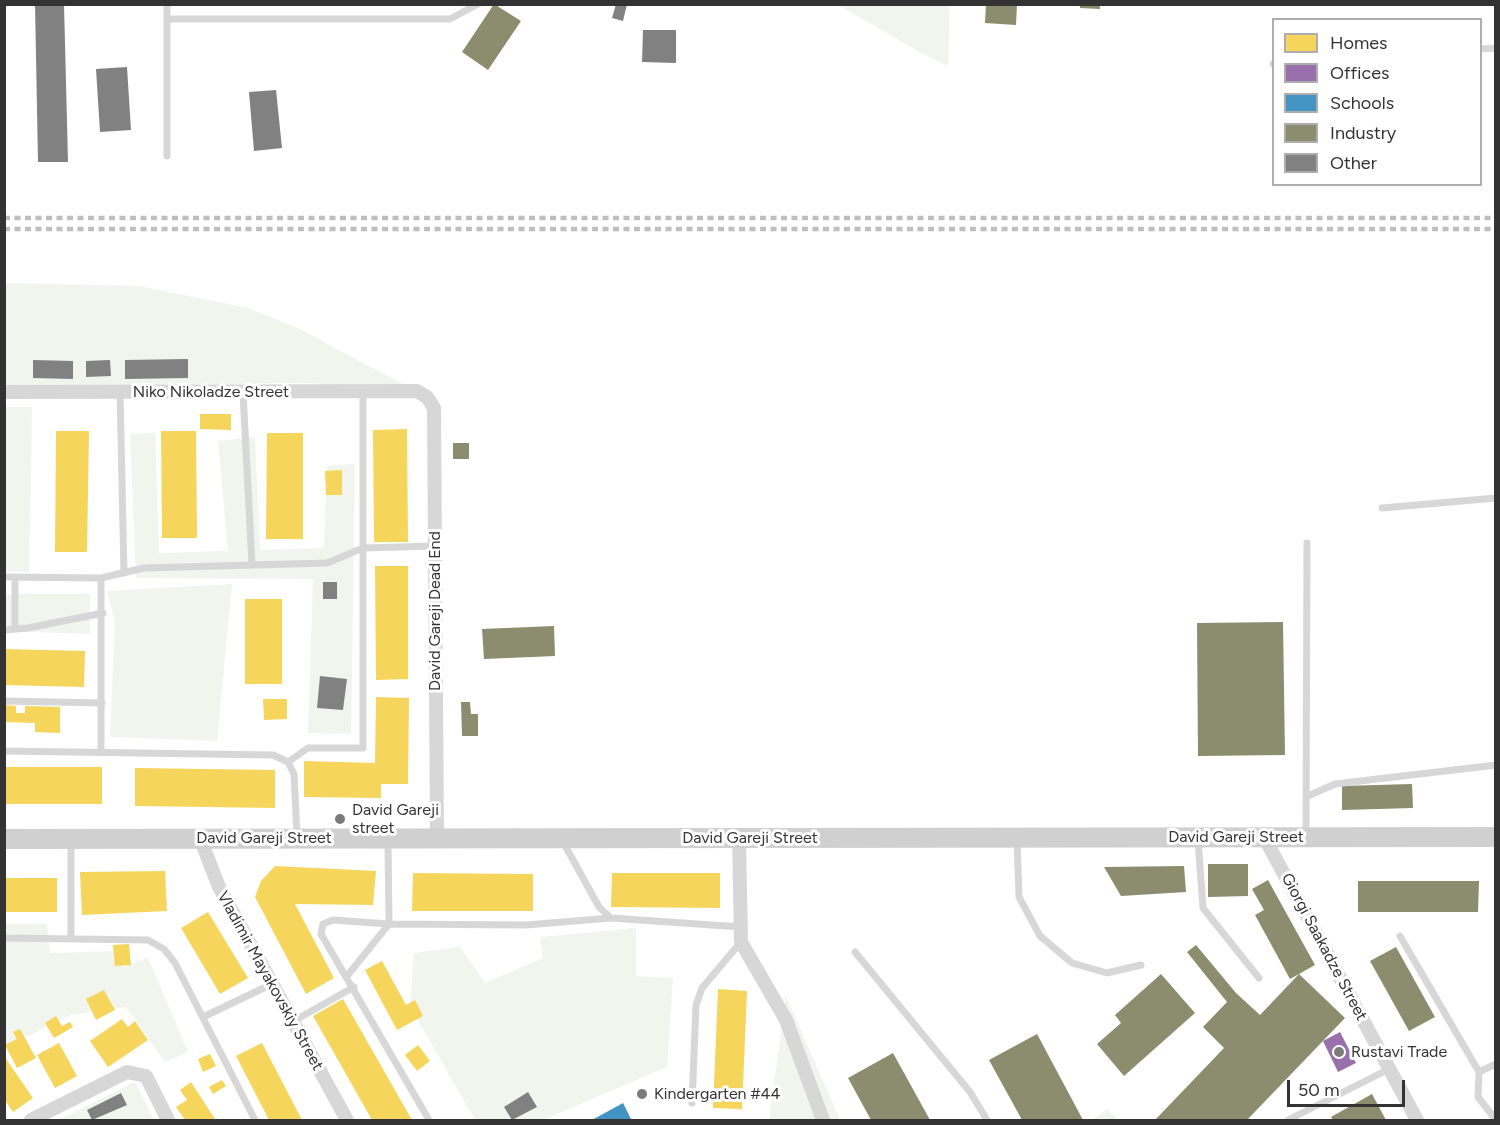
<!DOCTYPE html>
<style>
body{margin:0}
#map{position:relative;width:1500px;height:1125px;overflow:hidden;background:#fff;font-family:Figtree,sans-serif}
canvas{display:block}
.frame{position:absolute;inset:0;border:6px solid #333;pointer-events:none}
.legend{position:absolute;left:1272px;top:18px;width:210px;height:168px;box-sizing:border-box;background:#fff;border:2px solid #adadad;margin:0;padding:8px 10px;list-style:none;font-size:18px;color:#333}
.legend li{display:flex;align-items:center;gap:12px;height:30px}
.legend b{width:30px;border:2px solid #adadad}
.scale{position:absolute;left:1287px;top:1080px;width:118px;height:27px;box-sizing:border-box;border:3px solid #333;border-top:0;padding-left:8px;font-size:18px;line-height:21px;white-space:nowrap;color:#333;-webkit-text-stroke:4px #fff;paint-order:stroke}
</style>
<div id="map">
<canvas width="1500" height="1125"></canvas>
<div class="frame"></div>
<ul class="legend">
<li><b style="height:16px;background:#f6d55c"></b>Homes</li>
<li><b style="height:16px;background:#9970ab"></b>Offices</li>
<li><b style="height:16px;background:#4393c3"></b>Schools</li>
<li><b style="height:16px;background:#8c8c6e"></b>Industry</li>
<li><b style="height:16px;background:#818181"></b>Other</li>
</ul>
<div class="scale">50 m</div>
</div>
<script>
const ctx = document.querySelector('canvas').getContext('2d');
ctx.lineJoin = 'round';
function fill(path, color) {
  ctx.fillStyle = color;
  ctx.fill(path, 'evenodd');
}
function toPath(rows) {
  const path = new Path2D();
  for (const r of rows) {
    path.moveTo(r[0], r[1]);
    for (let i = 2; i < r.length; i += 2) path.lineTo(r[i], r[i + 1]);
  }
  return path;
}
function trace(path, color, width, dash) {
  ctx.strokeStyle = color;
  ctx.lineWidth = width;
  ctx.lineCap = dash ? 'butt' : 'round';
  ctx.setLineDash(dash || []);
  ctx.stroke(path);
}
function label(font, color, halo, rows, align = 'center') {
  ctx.font = font + ' Figtree,sans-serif';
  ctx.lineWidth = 6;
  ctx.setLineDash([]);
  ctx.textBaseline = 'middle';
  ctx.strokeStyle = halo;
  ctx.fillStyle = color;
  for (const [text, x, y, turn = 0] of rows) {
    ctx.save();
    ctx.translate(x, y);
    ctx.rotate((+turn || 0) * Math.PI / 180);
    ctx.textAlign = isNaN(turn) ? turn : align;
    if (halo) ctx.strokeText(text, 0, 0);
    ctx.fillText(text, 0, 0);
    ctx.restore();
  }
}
const green = toPath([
 [838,5,950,5,948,66,923,54],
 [4,283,139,286,248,308,298,328,406,386,293,383,5,388],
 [5,407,32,407,29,572,5,571],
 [155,433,159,553,228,551,218,441,255,437,260,550,324,548,327,466,355,464,351,734,308,733,313,579,136,578,130,434],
 [232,584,217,741,110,737,115,621,107,591],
 [5,594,90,594,90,634,5,631],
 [5,924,47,924,50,953,119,951,123,967,148,958,188,1052,165,1062,126,1007,71,1015,5,1047],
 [636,928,636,976,673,978,667,1067,543,1120,475,1120,410,1006,414,953,460,947,485,983,543,958,540,937],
 [786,996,840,1120,769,1120],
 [135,1082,154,1120,58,1120],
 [1107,1109,1118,1120,1092,1120]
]);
const homes = toPath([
 [200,414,231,414,231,430,200,429],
 [407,429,408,542,374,542,373,430],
 [56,431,89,431,87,552,55,552],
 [161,431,196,431,197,538,162,538],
 [267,433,303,433,303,539,266,539],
 [342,470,342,495,326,495,325,471],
 [375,566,408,566,408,679,376,680],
 [245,599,282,599,282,684,245,684],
 [4,649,85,651,84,687,4,685],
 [376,697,409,698,408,784,381,784,381,798,304,797,304,761,375,763],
 [263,699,287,699,287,719,264,720],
 [4,705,16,706,16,713,25,713,25,706,60,707,60,733,35,732,35,723,4,722],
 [4,767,102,767,102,804,4,804],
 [135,768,275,770,275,808,135,806],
 [275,866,376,871,373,905,295,904,334,978,306,994,255,897,261,881],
 [165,871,167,911,82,915,80,872],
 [413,873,533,874,533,911,412,911],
 [612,873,720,873,720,908,611,907],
 [4,878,57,878,57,912,4,912],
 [208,912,248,978,220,994,181,928],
 [129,944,131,965,115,966,113,945],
 [382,961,406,1005,415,1000,423,1016,397,1030,365,970],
 [718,989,747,991,742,1109,713,1108],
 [104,990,115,1010,96,1020,86,999],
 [343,999,412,1120,372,1120,313,1016],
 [56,1016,62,1026,70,1022,73,1027,54,1038,45,1023],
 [122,1019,128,1027,135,1021,148,1040,108,1067,90,1041],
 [20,1029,36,1058,17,1068,5,1045,17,1039,13,1032],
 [59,1043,77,1076,55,1088,37,1055],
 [262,1043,302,1120,269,1120,236,1056],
 [418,1045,430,1061,417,1071,405,1055],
 [210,1054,216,1066,203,1072,198,1059],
 [4,1056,33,1098,13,1112,4,1099],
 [222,1080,226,1086,213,1094,209,1087],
 [191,1082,215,1119,213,1120,185,1120,176,1107,187,1100,180,1090]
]);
const offices = toPath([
 [1340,1032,1356,1063,1338,1072,1323,1041]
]);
const schools = toPath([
 [623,1103,631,1119,628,1120,592,1120]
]);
const industry = toPath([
 [494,4,521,21,488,70,462,52],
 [986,4,1017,4,1016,25,985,23],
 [1080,4,1100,4,1100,9,1080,8],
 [453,443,469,443,469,459,453,459],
 [1283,622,1285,755,1198,756,1197,623],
 [554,626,555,656,484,659,482,629],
 [461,702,470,702,471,714,478,714,478,736,462,736],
 [1412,784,1413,808,1342,810,1342,786],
 [1208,864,1248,864,1248,896,1208,897],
 [1184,866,1186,892,1121,896,1104,867],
 [1268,880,1315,965,1299,974,1345,1018,1247,1120,1155,1120,1224,1048,1203,1027,1227,1002,1187,952,1196,945,1236,993,1260,1015,1299,974,1290,979,1255,915,1264,910,1252,889],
 [1358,881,1479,881,1478,912,1358,912],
 [1396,947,1435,1017,1409,1031,1370,961],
 [1161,974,1195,1013,1124,1076,1097,1044,1121,1023,1115,1015],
 [1037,1034,1083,1120,1022,1120,989,1060],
 [893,1053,930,1120,871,1120,848,1078],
 [1372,1094,1386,1120,1333,1120,1331,1117]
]);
const building = toPath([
 [35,4,64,4,68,162,38,162],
 [616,4,627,4,623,21,612,18],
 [643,30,676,30,676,63,642,62],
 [127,67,131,130,100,132,96,69],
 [276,90,282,148,254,151,249,92],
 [188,359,188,378,125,379,125,360],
 [33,360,73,361,73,379,33,378],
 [110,360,111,376,86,377,86,361],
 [323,582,337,582,337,599,323,599],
 [320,676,347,679,343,710,317,708],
 [528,1092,537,1107,512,1120,504,1107],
 [121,1093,127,1105,92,1120,87,1110]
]);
const lane = toPath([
 [167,4,167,156],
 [167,19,450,19,478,4],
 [1480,49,1496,48],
 [1273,64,1274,64],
 [120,392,124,573],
 [243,392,252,565],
 [1382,508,1496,498],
 [4,577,101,578,144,568,327,563,363,548,435,546],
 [15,629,15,577],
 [4,630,28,628,103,613],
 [4,701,102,703],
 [4,751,273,755,288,762,294,774,297,836],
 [101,752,101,578],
 [288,762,308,748,363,748,363,391],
 [1308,796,1335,784,1496,765],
 [1306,835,1307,543],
 [1017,838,1019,897,1040,936,1072,963,1107,973,1141,965],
 [562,840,599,907,611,918,741,927],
 [1198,840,1203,908,1259,978],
 [71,841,71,939],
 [388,842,389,924,333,920,323,924,321,934,429,1120],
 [1400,936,1479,1072,1478,1097,1496,1120],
 [4,938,148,940,164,949,175,963,255,1120],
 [855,952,970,1092,987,1120],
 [347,976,389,924,526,925,611,918],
 [203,1017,272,984],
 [292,1022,354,987],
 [1479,1072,1496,1064],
 [692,1103,696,1005,702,988,741,942],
 [1288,1120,1389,1069]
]);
const street = toPath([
 [4,392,417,391,427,397,434,408,437,838],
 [1264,837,1417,1120],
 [200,838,219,887,347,1120],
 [739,838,741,942,786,1020,823,1120],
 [31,1120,127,1072,146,1076,168,1120]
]);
const secondary = toPath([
 [4,839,1496,837]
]);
const rail = toPath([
 [4,218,1496,218],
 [4,229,1496,229]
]);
const markers = [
 [340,819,6,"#7a7a7a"],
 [1339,1052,6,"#7a7a7a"],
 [642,1094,6,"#7a7a7a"]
];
const streetNames = [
 ["Niko Nikoladze Street",211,392],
 ["David Gareji Dead End",435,611,-90],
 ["David Gareji Street",1236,837],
 ["David Gareji Street",264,838],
 ["David Gareji Street",750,838],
 ["Giorgi Saakadze Street",1324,947,62],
 ["Vladimir Mayakovskiy Street",270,981,61]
];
const poiNames = [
 ["David Gareji",352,810],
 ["street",352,828],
 ["Rustavi Trade",1351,1052],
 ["Kindergarten #44",654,1094]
];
fill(green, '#f1f5ed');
fill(homes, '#f6d55c');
fill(offices, '#9970ab');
fill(schools, '#4393c3');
fill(industry, '#8c8c6e');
fill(building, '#818181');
trace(lane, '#d7d7d7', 7);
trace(street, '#d7d7d7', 14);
trace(secondary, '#d0d0d0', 20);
trace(rail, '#bebebe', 4.5, [6, 4.5]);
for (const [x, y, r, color] of markers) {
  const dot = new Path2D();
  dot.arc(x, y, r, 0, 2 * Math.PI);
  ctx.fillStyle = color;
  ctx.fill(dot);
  trace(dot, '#fff', 2);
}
label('16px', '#333', '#fff', streetNames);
label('16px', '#333', '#fff', poiNames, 'left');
</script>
